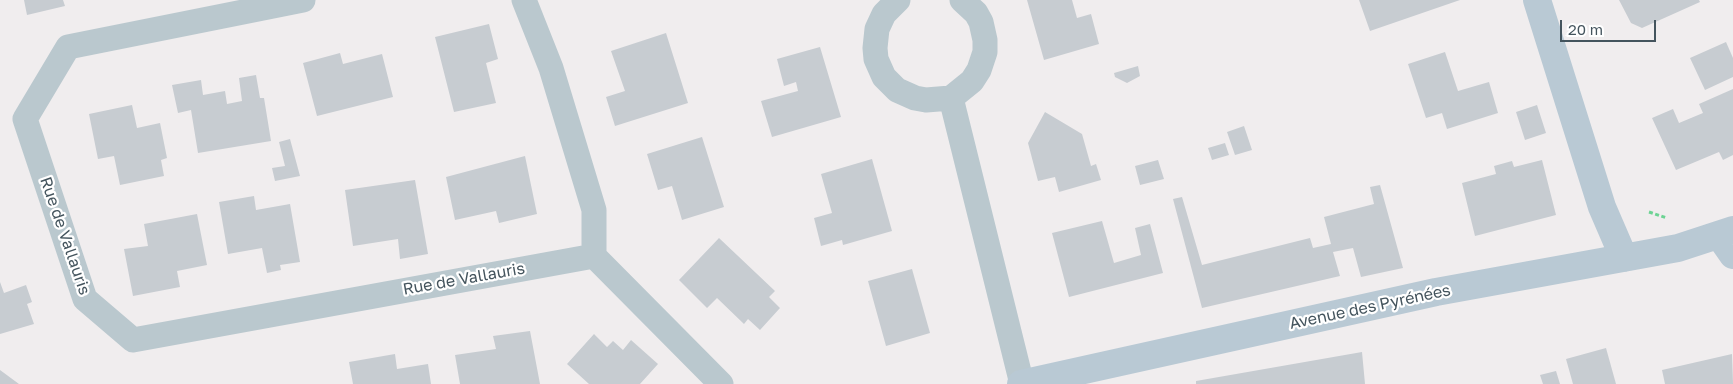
<!DOCTYPE html>
<meta charset="utf-8">
<style>
body{margin:0}
#map{position:relative;width:1733px;height:384px;overflow:hidden;background:#f0edee;font-family:"Golos Text",sans-serif}
canvas{display:block}
.scale{position:absolute;left:1560px;top:20px;width:96px;height:22px;box-sizing:border-box;border:2px solid #44545d;border-top:0;padding-left:6px;font-size:15px;line-height:18px;white-space:nowrap;color:#44545d;-webkit-text-stroke:4px #fff;paint-order:stroke}
</style>
<div id="map">
<canvas width="1733" height="384"></canvas>
<div class="scale">20 m</div>
</div>
<script>
const ctx = document.querySelector('canvas').getContext('2d');
ctx.lineJoin = 'round';
function fill(path, color) {
  ctx.fillStyle = color;
  ctx.fill(path, 'evenodd');
}
function toPath(rows) {
  const path = new Path2D();
  for (const r of rows) {
    path.moveTo(r[0], r[1]);
    for (let i = 2; i < r.length; i += 2) path.lineTo(r[i], r[i + 1]);
  }
  return path;
}
function trace(path, color, width, dash) {
  ctx.strokeStyle = color;
  ctx.lineWidth = width;
  ctx.lineCap = dash ? 'butt' : 'round';
  ctx.setLineDash(dash || []);
  ctx.stroke(path);
}
function label(font, color, halo, rows, align = 'center') {
  ctx.font = font + ' "Golos Text",sans-serif';
  ctx.lineWidth = 4.5;
  ctx.setLineDash([]);
  ctx.textBaseline = 'middle';
  ctx.strokeStyle = halo;
  ctx.fillStyle = color;
  for (const [text, x, y, turn = 0] of rows) {
    ctx.save();
    ctx.translate(x, y);
    ctx.rotate((+turn || 0) * Math.PI / 180);
    ctx.textAlign = isNaN(turn) ? turn : align;
    if (halo) ctx.strokeText(text, 0, 0);
    ctx.fillText(text, 0, 0);
    ctx.restore();
  }
}
const building = toPath([
 [24,0,63,0,65,6,27,15],
 [1027,0,1072,0,1077,18,1091,14,1099,44,1044,60],
 [1359,0,1460,0,1370,31],
 [1619,0,1699,0,1700,2,1642,28,1631,23],
 [489,24,498,59,486,63,496,103,454,112,435,37],
 [666,33,688,103,615,126,606,97,625,91,611,51],
 [1726,42,1733,58,1733,77,1705,90,1690,58],
 [820,47,841,117,772,137,761,101,798,91,796,82,784,86,777,59],
 [1445,52,1458,91,1489,82,1498,113,1447,129,1442,113,1426,118,1408,64],
 [340,53,343,64,382,54,393,97,317,116,303,63],
 [1138,66,1140,76,1127,83,1115,77,1114,73],
 [256,75,260,98,264,98,271,141,198,153,191,110,178,113,172,85,201,80,203,95,225,91,227,104,242,101,239,78],
 [1733,89,1733,155,1723,160,1719,152,1676,170,1652,118,1673,109,1679,123,1703,113,1699,104],
 [132,105,137,128,160,123,167,158,161,160,164,176,120,185,114,156,98,159,89,114],
 [1537,105,1546,133,1525,140,1516,112],
 [1045,112,1082,134,1091,166,1096,164,1101,180,1059,192,1055,177,1038,181,1028,143],
 [1244,126,1252,150,1235,155,1227,132],
 [702,137,724,207,682,220,672,186,658,190,647,154],
 [290,139,300,176,275,181,272,168,285,166,279,142],
 [1225,143,1229,155,1212,160,1208,148],
 [525,156,537,214,499,223,496,211,455,220,446,177],
 [872,159,892,231,843,245,842,240,821,246,814,218,832,213,821,174],
 [1158,160,1164,179,1140,185,1135,166],
 [1542,160,1556,215,1475,236,1462,183,1496,174,1494,166,1512,161,1514,167],
 [415,180,428,254,400,259,398,239,353,246,345,190],
 [1380,185,1403,268,1361,277,1353,248,1333,252,1340,276,1202,308,1173,199,1182,197,1202,265,1310,238,1313,248,1331,244,1324,217,1374,204,1370,187],
 [254,196,256,210,290,204,300,262,280,265,281,270,267,273,262,248,228,254,219,202],
 [197,214,207,265,177,271,180,287,133,296,124,249,148,246,144,224],
 [1102,221,1114,263,1141,255,1135,228,1150,224,1163,273,1069,297,1052,233],
 [719,238,775,291,769,297,780,308,760,330,748,319,744,324,717,298,707,308,679,280],
 [912,269,930,333,886,346,868,281],
 [0,282,4,293,26,285,32,302,27,304,34,324,0,334],
 [530,331,540,384,460,384,455,355,496,349,493,336],
 [594,334,607,347,613,341,623,350,631,340,658,364,640,384,589,384,567,364],
 [1606,348,1616,384,1573,384,1566,359],
 [1362,352,1365,384,1196,384,1196,381],
 [395,354,397,369,428,364,431,384,353,384,349,362],
 [1732,354,1733,384,1665,384,1662,370],
 [0,370,19,384,0,384],
 [1556,371,1560,384,1543,384,1540,375]
]);
const path = toPath([
 [1649,212,1667,218]
]);
const street = toPath([
 [303,0,68,47,25,119,85,299,133,340,594,256],
 [524,0,551,68,594,210,594,256,721,384],
 [898,0,884,14,877,29,875,48,876,59,884,77,897,90,915,98,926,100,951,98,972,81,979,70,985,52,985,40,981,22,976,13,962,0],
 [951,98,1022,384]
]);
const secondary = toPath([
 [1537,0,1602,207,1624,258],
 [1719,235,1733,255],
 [1021,384,1436,292,1678,248,1733,230]
]);
const streetNames = [
 ["Rue de Vallauris",65,236,71],
 ["Rue de Vallauris",464,279,-10],
 ["Avenue des Pyrénées",1370,307,-12]
];
fill(building, '#c7ccd1');
trace(path, '#6cd393', 3, [4, 2.5]);
trace(street, '#bac8ce', 25);
trace(secondary, '#b9c9d4', 28);
label('16px', '#44545d', '#fff', streetNames);
</script>
